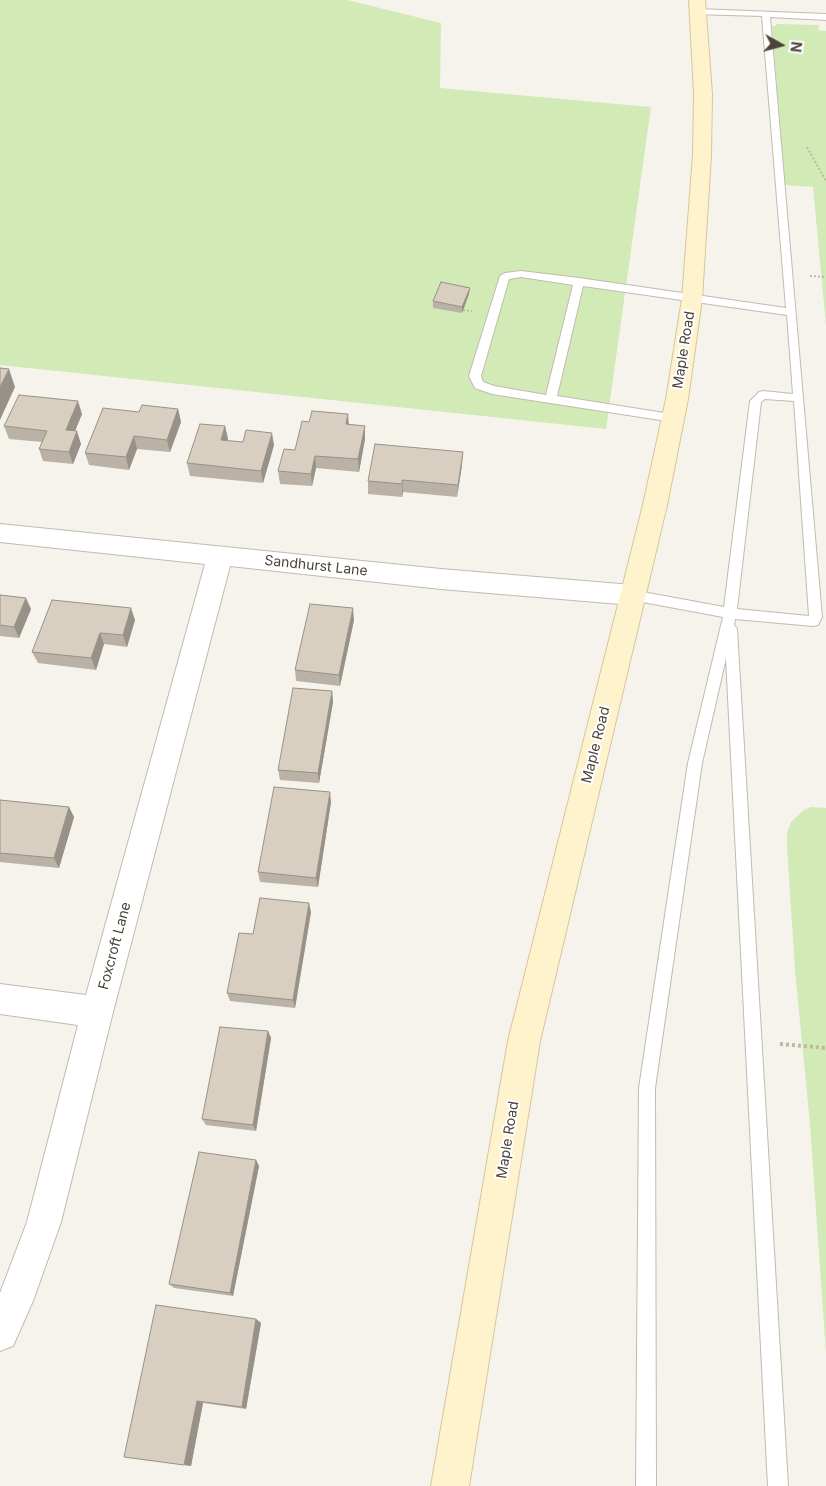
<!DOCTYPE html>
<style>
body{margin:0}
#map{position:relative;width:826px;height:1486px;overflow:hidden;background:#f6f3ec;font-family:Inter,sans-serif}
canvas{display:block}
.north{position:absolute;left:756px;top:20px;width:50px;height:50px;-webkit-text-stroke:4px #fff;paint-order:stroke;rotate:97deg;font-size:14px;font-weight:700;line-height:20px;text-align:center;color:#4b4439}
.north::after{content:'';display:block;margin:auto;width:18px;height:22px;background:#4b4439;clip-path:polygon(50% 0,100% 100%,50% 72%,0 100%)}
</style>
<div id="map">
<canvas width="826" height="1486"></canvas>
<div class="north">N</div>
</div>
<script>
const ctx = document.querySelector('canvas').getContext('2d');
ctx.lineJoin = 'round';
function fill(path, color) {
  ctx.fillStyle = color;
  ctx.fill(path, 'evenodd');
}
function toPath(rows) {
  const path = new Path2D();
  for (const r of rows) {
    path.moveTo(r[0], r[1]);
    for (let i = 2; i < r.length; i += 2) path.lineTo(r[i], r[i + 1]);
  }
  return path;
}
function trace(path, color, width, dash) {
  ctx.strokeStyle = color;
  ctx.lineWidth = width;
  ctx.lineCap = dash ? 'butt' : 'round';
  ctx.setLineDash(dash || []);
  ctx.stroke(path);
}
function label(font, color, halo, rows, align = 'center') {
  ctx.font = font + ' Inter,sans-serif';
  ctx.lineWidth = 4;
  ctx.setLineDash([]);
  ctx.textBaseline = 'middle';
  ctx.strokeStyle = halo;
  ctx.fillStyle = color;
  for (const [text, x, y, turn = 0] of rows) {
    ctx.save();
    ctx.translate(x, y);
    ctx.rotate((+turn || 0) * Math.PI / 180);
    ctx.textAlign = isNaN(turn) ? turn : align;
    if (halo) ctx.strokeText(text, 0, 0);
    ctx.fillText(text, 0, 0);
    ctx.restore();
  }
}
const green = toPath([
 [0,0,347,0,441,23,440,88,651,107,606,429,0,365],
 [778,24,819,25,818,30,826,31,826,326,813,187,785,185,772,27],
 [811,807,826,808,826,1354,810,1124,795,970,787,847,787,833,791,822,804,810]
]);
const pathFar1 = toPath([
 [807,147,826,181],
 [810,276,826,277],
 [463,310,472,311]
]);
const path = toPath([
 [780,1044,826,1048]
]);
const service = toPath([
 [697,9,826,14,826,20,770,17,822,617,818,625,813,626,735,619,734,625,737,629,788,1486,768,1486,726,658,702,763,655,1088,656,1486,636,1486,639,1088,688,763,723,617,632,600,628,598,626,595,628,592,632,590,724,607,750,401,759,392,763,391,793,394,787,315,583,286,557,396,677,415,679,418,673,422,492,394,475,388,469,376,500,276,505,273,521,271,579,278,786,308,762,16,694,14,694,10,697,9],
 [521,277,573,285,546,395,494,386,483,382,481,376,509,279,521,277],
 [765,399,794,401,809,616,737,609,761,402,765,399]
]);
const minor = toPath([
 [0,524,441,569,632,585,641,588,645,595,641,602,632,605,441,589,230,566,113,1012,61,1222,33,1301,13,1346,0,1351,0,1293,27,1222,78,1025,0,1014,0,984,86,995,205,564,0,542,0,524]
]);
const secondary = toPath([
 [689,0,705,0,712,94,711,155,702,299,688,399,667,505,540,1041,469,1486,431,1486,508,1041,643,505,666,399,682,299,693,155,694,94,689,0]
]);
const wall = toPath([
 [469,294,462,313,433,308,433,301],
 [178,409,181,422,170,452,137,449,129,470,89,465,85,453,139,412],
 [82,414,75,431,81,444,73,464,43,461,39,449,42,442,9,439,4,426],
 [348,414,348,425,365,426,365,439,359,472,316,468,312,486,280,484,278,471,295,450,309,422],
 [225,426,228,439,227,441,274,445,263,483,190,476,187,463],
 [462,465,457,497,403,492,402,497,368,494,368,481],
 [0,595,31,609,19,638,0,636],
 [135,620,127,647,104,644,96,670,38,663,32,652],
 [354,620,340,686,296,681,295,670],
 [332,691,333,702,319,783,280,780,278,770],
 [0,800,69,807,74,817,59,868,0,862],
 [331,802,318,887,260,882,258,872],
 [311,912,295,1008,230,1001,227,993,253,934],
 [268,1031,271,1038,256,1131,206,1125,202,1119],
 [256,1160,259,1166,233,1296,174,1288,169,1284],
 [256,1319,261,1323,246,1409,203,1403,191,1466,184,1465,124,1457]
]);
const shadedWall = toPath([
 [470,288,469,294,462,313,462,307],
 [9,369,15,387,0,420,0,387],
 [78,401,82,414,70,443,66,430],
 [178,409,181,422,170,452,167,440],
 [348,414,349,427,346,424],
 [225,426,228,439,223,453,221,440],
 [365,426,365,439,359,472,358,459],
 [77,431,81,444,73,464,69,452],
 [272,433,274,445,263,483,261,471],
 [134,436,137,449,129,470,126,457],
 [463,452,462,465,457,497,458,485],
 [315,456,316,468,312,486,311,474],
 [402,480,403,492,402,497],
 [26,598,31,609,19,638,14,627],
 [131,608,135,620,127,647,123,635],
 [353,608,354,620,340,686,339,675],
 [100,633,104,644,96,670,91,658],
 [332,691,333,702,319,783,318,773],
 [330,792,331,802,318,887,316,878],
 [69,807,74,817,59,868,54,858],
 [309,903,311,912,295,1008,293,1000],
 [268,1031,271,1038,256,1131,253,1125],
 [256,1160,259,1166,233,1296,230,1293],
 [256,1319,261,1323,246,1409,242,1407],
 [197,1401,203,1403,191,1466,184,1465]
]);
const building = toPath([
 [441,282,470,288,462,307,433,301,441,282],
 [0,368,9,369,0,387,0,368],
 [19,395,78,401,66,430,77,431,69,452,39,449,47,431,4,426,19,395],
 [142,405,178,409,167,440,134,436,126,457,85,453,103,408,139,412,142,405],
 [312,411,348,414,346,424,365,426,358,459,315,456,311,474,278,471,284,449,295,450,302,421,309,422,312,411],
 [200,424,225,426,221,440,243,442,246,430,272,433,261,471,187,463,200,424],
 [375,444,463,452,458,485,402,480,402,484,368,481,375,444],
 [0,595,26,598,14,627,0,625,0,595],
 [52,600,131,608,123,635,100,633,91,658,32,652,52,600],
 [310,604,353,608,339,675,295,670,310,604],
 [293,688,332,691,318,773,278,770,293,688],
 [274,787,330,792,316,878,258,872,274,787],
 [0,800,69,807,54,858,0,853,0,800],
 [260,898,309,903,293,1000,227,993,239,933,253,934,260,898],
 [220,1027,268,1031,253,1125,202,1119,220,1027],
 [199,1152,256,1160,230,1293,169,1284,199,1152],
 [156,1305,256,1319,242,1407,197,1401,184,1465,124,1457,156,1305]
]);
const streetNames = [
 ["Maple Road",684,350,-81],
 ["Sandhurst Lane",316,566,6],
 ["Maple Road",596,745,-76],
 ["Foxcroft Lane",115,946,-75],
 ["Maple Road",508,1140,-81]
];
fill(green, '#d2eab5');
trace(service, '#c2bbae', 2);
trace(minor, '#c2bbae', 2);
trace(secondary, '#d6c79b', 2);
trace(pathFar1, '#c4b79f', 2, [2, 2]);
trace(path, '#c4b79f', 4, [3, 3]);
fill(service, '#fff');
fill(minor, '#fff');
fill(secondary, '#fff3cd');
fill(wall, '#bab2a6');
fill(shadedWall, '#979187');
fill(building, '#d8cfc1');
trace(building, '#979187', 1);
label('14px', '#4b4439', '#fff', streetNames);
</script>
